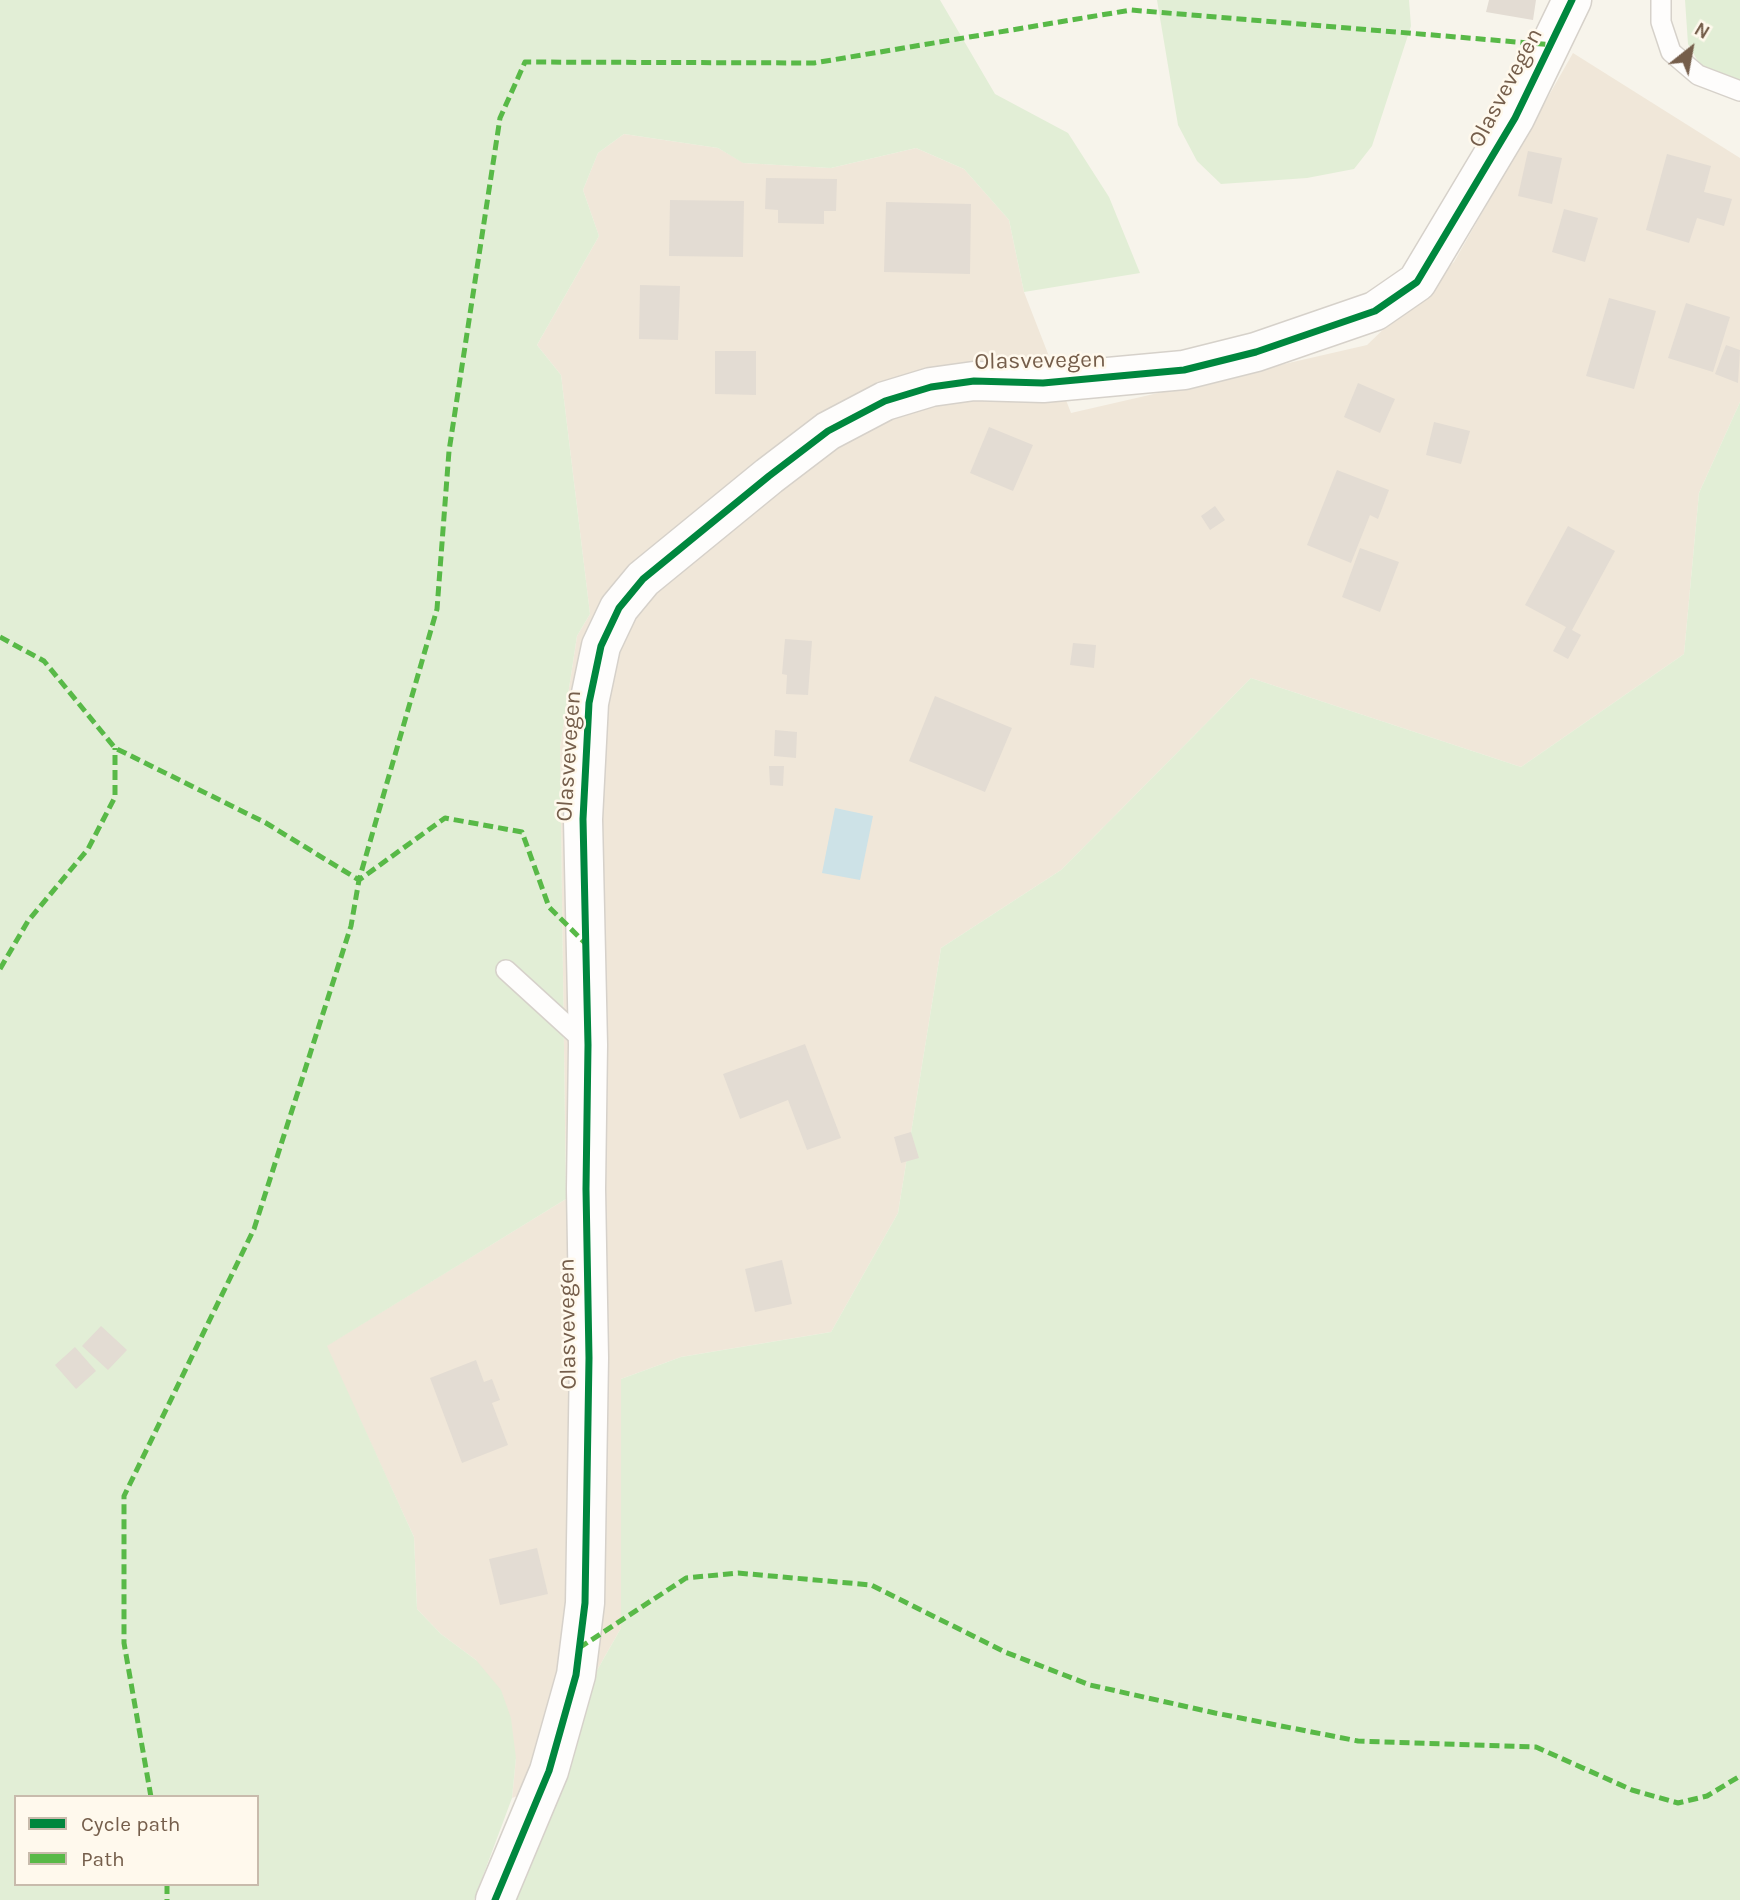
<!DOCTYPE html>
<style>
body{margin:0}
#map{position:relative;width:1740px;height:1900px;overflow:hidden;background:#f7f4eb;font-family:Karla,sans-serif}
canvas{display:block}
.legend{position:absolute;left:14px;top:1795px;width:245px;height:91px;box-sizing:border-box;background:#fff9ed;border:2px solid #c8bbac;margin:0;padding:9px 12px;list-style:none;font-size:21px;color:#755e4b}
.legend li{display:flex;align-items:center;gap:14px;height:35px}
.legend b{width:35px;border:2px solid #c8bbac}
.north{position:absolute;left:1656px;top:14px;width:70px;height:70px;-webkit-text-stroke:5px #fff9ed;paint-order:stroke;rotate:31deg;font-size:19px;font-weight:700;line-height:28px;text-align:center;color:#755e4b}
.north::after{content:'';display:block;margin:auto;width:24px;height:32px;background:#755e4b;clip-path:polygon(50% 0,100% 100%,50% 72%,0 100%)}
</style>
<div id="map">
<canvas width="1740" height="1900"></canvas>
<ul class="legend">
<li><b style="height:9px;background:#00873e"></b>Cycle path</li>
<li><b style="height:9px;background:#58b947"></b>Path</li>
</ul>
<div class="north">N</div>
</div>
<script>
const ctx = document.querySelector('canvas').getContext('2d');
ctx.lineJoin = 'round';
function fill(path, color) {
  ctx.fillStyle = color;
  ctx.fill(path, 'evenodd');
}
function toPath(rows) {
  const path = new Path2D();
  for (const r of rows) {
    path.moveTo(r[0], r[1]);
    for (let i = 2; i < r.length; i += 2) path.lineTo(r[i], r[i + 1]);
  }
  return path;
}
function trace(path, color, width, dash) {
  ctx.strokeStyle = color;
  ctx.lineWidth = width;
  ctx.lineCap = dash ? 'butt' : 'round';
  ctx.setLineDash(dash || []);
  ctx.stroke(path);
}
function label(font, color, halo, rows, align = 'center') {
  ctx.font = font + ' Karla,sans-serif';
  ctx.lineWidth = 5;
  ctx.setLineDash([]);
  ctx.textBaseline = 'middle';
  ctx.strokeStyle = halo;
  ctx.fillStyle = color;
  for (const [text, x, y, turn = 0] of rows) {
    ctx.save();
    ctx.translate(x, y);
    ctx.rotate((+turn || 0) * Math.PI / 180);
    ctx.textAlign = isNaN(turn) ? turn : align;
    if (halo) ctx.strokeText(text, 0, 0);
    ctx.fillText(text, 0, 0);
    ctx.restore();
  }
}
const residential = toPath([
 [1573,53,1740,158,1740,402,1699,493,1684,654,1521,767,1251,678,1061,870,941,948,898,1213,831,1332,681,1357,621,1379,621,1628,583,1695,555,1783,512,1798,516,1758,476,1660,441,1634,417,1609,414,1537,326,1346,566,1199,560,747,577,636,590,614,561,375,537,345,599,236,583,190,598,153,624,134,718,148,744,163,831,168,916,148,964,169,1009,220,1024,292,1071,413,1367,345,1454,262]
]);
const green = toPath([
 [0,0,940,0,995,94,1068,133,1109,197,1140,273,1024,292,1009,220,964,169,916,148,831,168,743,163,718,148,624,134,598,153,583,190,599,236,537,345,561,375,590,614,577,636,560,747,566,1199,327,1346,414,1537,417,1609,441,1634,476,1660,501,1690,511,1718,516,1758,512,1798,474,1900,0,1900],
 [16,1797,257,1797,257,1884,16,1884],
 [1157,0,1409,0,1411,26,1372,146,1354,169,1307,178,1221,184,1197,161,1178,125],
 [1685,0,1740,0,1740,85,1700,65,1688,44],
 [1740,402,1740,1900,505,1900,583,1695,621,1628,621,1379,681,1357,831,1332,898,1213,941,948,1061,870,1251,678,1521,767,1684,654,1699,493]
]);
const water = toPath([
 [835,808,873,816,860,880,822,873]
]);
const building = toPath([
 [1489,0,1536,0,1533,20,1486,12],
 [1528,151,1562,158,1552,204,1518,196],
 [1667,154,1711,166,1704,192,1732,199,1724,226,1697,218,1689,243,1646,230],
 [766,178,837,179,836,211,824,211,824,224,778,223,778,210,765,209],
 [670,200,744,201,743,257,669,256],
 [886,202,971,204,970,274,884,272],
 [1564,209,1598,218,1585,262,1552,252],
 [640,285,680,286,678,340,639,339],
 [1609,298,1656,311,1634,389,1586,376],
 [1686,303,1730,317,1713,372,1668,358],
 [1726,345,1740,350,1738,383,1715,374],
 [715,351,756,351,756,395,715,394],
 [1358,383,1395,399,1380,433,1344,417],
 [1434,422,1470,431,1461,464,1426,455],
 [989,427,1033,445,1013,491,970,473],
 [1337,470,1389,490,1378,519,1370,515,1351,563,1307,545],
 [1215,506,1225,520,1210,530,1201,516],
 [1568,526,1615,551,1572,630,1581,635,1568,659,1553,651,1566,627,1525,605],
 [1360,548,1399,562,1380,612,1342,597],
 [785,639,812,641,808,695,786,694,787,675,782,674],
 [1073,643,1096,645,1094,668,1070,665],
 [935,696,1012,728,985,792,909,761],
 [775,730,797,732,796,758,774,756],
 [769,766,784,766,783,786,770,785],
 [805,1044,841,1138,807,1150,788,1100,740,1119,723,1074],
 [911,1132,919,1158,901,1163,894,1137],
 [782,1260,792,1304,755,1312,745,1269],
 [101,1326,127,1350,108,1370,82,1346],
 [75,1347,96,1371,76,1389,55,1365],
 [476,1360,484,1382,492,1379,500,1400,492,1403,508,1445,462,1463,430,1378],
 [537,1548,548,1594,500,1605,489,1559]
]);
const lane = toPath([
 [1661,0,1661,22,1671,52,1698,75,1740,91],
 [506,970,586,1043]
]);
const street = toPath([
 [495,1900,549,1771,576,1675,585,1603,589,1358,586,1189,588,1045,583,819,589,703,601,646,619,608,643,579,769,476,828,431,885,401,931,387,974,381,1043,383,1184,370,1256,352,1375,311,1417,282,1515,118,1572,0]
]);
const quiet = toPath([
 [0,637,44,661,115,748,266,823,359,880,445,818,522,832,549,907,586,944],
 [0,969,28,921,88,849,115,797,115,748],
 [579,1648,686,1578,738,1573,871,1585,1005,1652,1090,1685,1215,1713,1358,1741,1536,1747,1632,1790,1678,1803,1707,1796,1740,1776],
 [151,1797,124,1643,124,1496,254,1229,351,926,359,880,437,609,449,451,500,118,525,62,814,63,1131,10,1553,45],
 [167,1884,167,1900]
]);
const cycleway = toPath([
 [495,1900,549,1771,576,1675,585,1603,589,1358,586,1189,588,1045,583,819,589,703,601,646,619,608,643,579,769,476,828,431,885,401,931,387,974,381,1043,383,1184,370,1256,352,1375,311,1417,282,1515,118,1572,0]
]);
const streetNames = [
 ["Olasvevegen",1506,88,-62],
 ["Olasvevegen",1040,361,-1],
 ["Olasvevegen",569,756,-86],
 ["Olasvevegen",568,1324,-91]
];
fill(residential, '#f0e7d9');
fill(green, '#e2eed6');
fill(water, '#cde2e7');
fill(building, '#e3dcd3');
trace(lane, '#d6d1ca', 22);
trace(street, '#d6d1ca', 41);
trace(lane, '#fefdfc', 19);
trace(street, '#fefdfc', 38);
trace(quiet, '#58b947', 5, [10, 5]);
trace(cycleway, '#00873e', 7);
label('23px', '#755e4b', '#fff9ed', streetNames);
</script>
